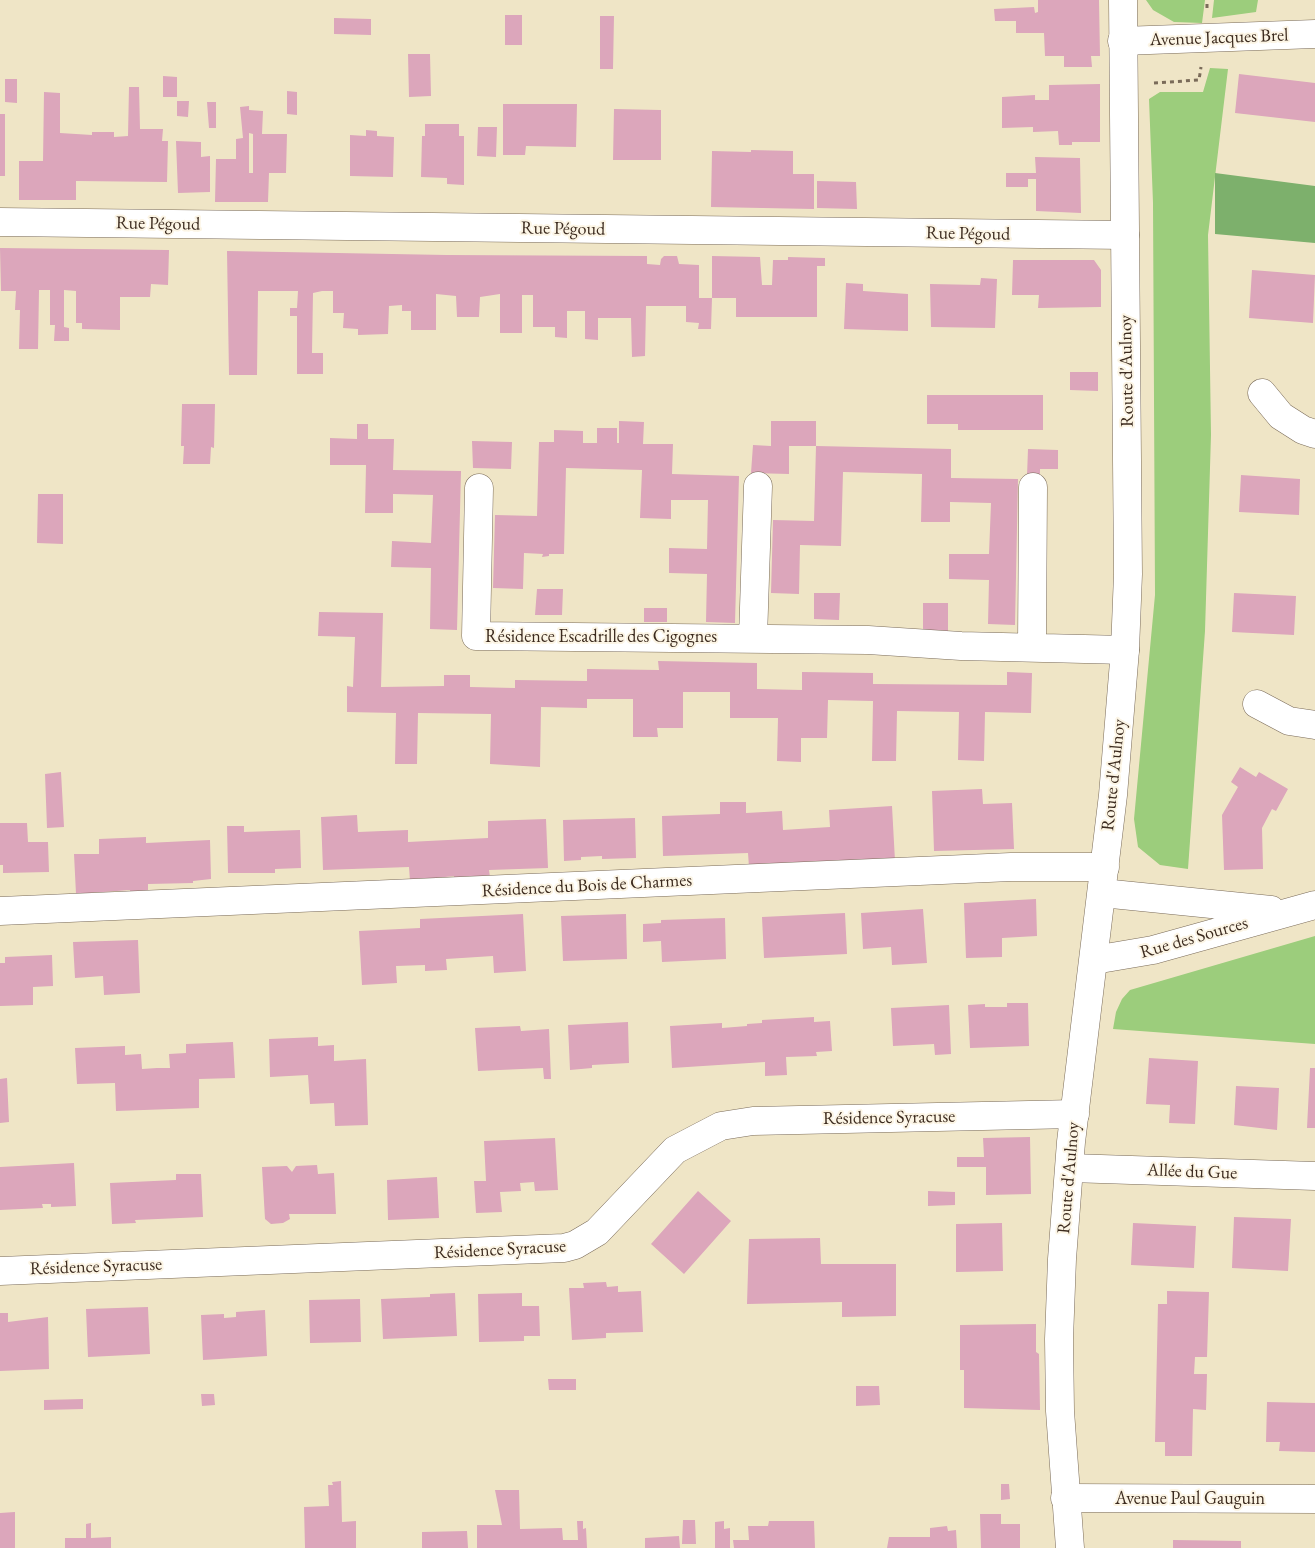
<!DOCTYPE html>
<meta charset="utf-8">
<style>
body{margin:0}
canvas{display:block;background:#efe5c6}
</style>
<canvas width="1315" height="1548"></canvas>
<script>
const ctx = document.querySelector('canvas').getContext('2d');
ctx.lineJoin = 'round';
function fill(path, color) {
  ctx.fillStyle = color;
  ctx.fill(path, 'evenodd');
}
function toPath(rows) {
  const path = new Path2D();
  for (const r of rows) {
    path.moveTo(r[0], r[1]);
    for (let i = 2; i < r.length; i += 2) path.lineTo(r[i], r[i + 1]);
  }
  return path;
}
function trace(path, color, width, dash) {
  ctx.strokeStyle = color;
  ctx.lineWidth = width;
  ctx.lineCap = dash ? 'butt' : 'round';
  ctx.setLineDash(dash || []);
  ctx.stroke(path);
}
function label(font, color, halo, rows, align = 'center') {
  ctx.font = font + ' "EB Garamond",serif';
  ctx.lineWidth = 4;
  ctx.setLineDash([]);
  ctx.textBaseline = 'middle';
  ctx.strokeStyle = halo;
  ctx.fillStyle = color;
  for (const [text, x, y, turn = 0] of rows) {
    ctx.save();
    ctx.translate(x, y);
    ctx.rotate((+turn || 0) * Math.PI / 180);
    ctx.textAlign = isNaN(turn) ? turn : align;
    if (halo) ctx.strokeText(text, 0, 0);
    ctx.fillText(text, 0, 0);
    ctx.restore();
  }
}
const green = toPath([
 [1146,0,1205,0,1202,23,1174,22,1153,10],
 [1214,0,1258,0,1256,12,1212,18],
 [1210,68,1228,69,1208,235,1211,435,1205,631,1188,869,1160,865,1138,847,1134,819,1155,595,1153,203,1149,99,1160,92,1203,92],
 [1315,936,1315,1044,1113,1029,1116,1012,1122,999,1130,990]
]);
const forest = toPath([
 [1215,173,1315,186,1315,243,1215,234]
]);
const building = toPath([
 [1038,0,1099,0,1100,56,1091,56,1092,67,1064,67,1064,56,1045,56,1044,33,1016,33,1016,21,995,21,994,9,1034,7,1035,13,1038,12],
 [505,15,522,15,522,45,505,45],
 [600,16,614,16,613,69,600,69],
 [334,18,371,19,371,35,334,34],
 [408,54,430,54,431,96,409,97],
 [1239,74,1315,83,1315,122,1235,113],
 [163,76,177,77,177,97,163,97],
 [5,79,17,79,17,103,5,102],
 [1100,84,1100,142,1072,142,1072,145,1059,145,1058,131,1033,132,1033,127,1002,128,1002,97,1035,95,1035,100,1049,100,1049,85],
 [129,87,139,87,140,129,163,129,162,141,168,141,167,182,76,181,76,200,19,200,19,161,43,161,44,92,60,93,60,133,92,135,92,132,114,132,114,137,128,136],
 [287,91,297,92,297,115,287,114],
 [177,101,189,101,188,117,177,116],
 [207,102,216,102,216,128,209,128],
 [503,104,577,104,576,147,526,146,525,155,503,155],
 [249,106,249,110,263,111,262,134,287,134,286,173,269,173,268,202,215,202,216,159,236,159,236,139,243,138,240,107],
 [249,133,253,134,253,173,249,173],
 [614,109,661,110,661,160,613,160],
 [0,114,5,114,5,176,0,176],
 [425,124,459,124,459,136,464,136,464,185,447,184,447,178,421,177,422,136,425,136],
 [478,127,497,127,496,157,477,156],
 [366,130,377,131,377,136,394,137,393,177,350,176,350,135,366,136],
 [176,141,201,142,201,157,210,156,210,192,178,193],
 [751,150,793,151,793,174,814,174,814,209,711,207,712,151,751,152],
 [1035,157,1080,158,1081,213,1036,211,1036,179,1028,179,1028,187,1006,187,1006,173,1036,173],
 [817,181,856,182,857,209,817,208],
 [0,248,169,250,168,285,151,284,150,297,120,297,120,330,82,329,82,323,76,323,76,291,64,290,64,327,69,328,69,341,54,341,55,325,50,325,50,290,39,290,38,349,19,349,20,310,15,310,16,291,1,291],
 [227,251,447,255,647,256,647,264,660,265,661,259,664,256,677,256,679,264,699,265,699,298,712,298,711,329,698,329,699,323,686,322,686,306,646,306,645,356,632,357,631,318,598,318,598,340,585,339,585,311,567,311,567,338,555,337,555,327,533,327,533,295,522,295,522,333,500,333,500,294,480,297,479,317,457,317,456,296,436,294,436,330,411,330,411,311,402,311,402,305,389,306,388,334,358,335,358,329,343,328,344,313,333,313,333,291,322,291,313,293,312,353,323,353,323,374,297,374,297,316,290,316,290,308,297,308,298,291,258,291,257,375,229,375],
 [712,256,760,257,762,285,772,285,773,260,788,260,788,257,825,258,825,266,817,266,817,317,736,317,736,298,712,298],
 [1013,260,1094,260,1101,270,1101,307,1038,308,1039,295,1012,295],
 [1252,270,1315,275,1313,323,1249,318],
 [981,278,997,279,995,328,931,327,930,284,980,285],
 [846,283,863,284,863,291,908,294,908,331,844,329],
 [1070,372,1098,372,1098,391,1070,390],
 [927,395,1043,395,1043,430,958,430,958,424,927,424],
 [182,404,215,404,214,448,211,447,210,464,183,464,184,446,181,446],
 [619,421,644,422,643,444,673,444,672,474,739,476,735,623,706,622,707,574,669,573,669,548,707,549,708,500,671,500,671,519,640,518,642,470,566,468,564,554,549,554,549,556,542,557,543,554,524,553,523,589,493,588,495,515,537,516,539,442,554,442,554,430,583,431,583,443,597,443,597,428,617,428,617,443,619,443],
 [771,421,816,421,816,446,789,446,789,474,751,473,753,445,771,446],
 [357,424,368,424,368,439,394,439,393,470,461,471,457,630,430,629,431,568,391,567,392,541,431,543,433,495,393,494,393,513,365,513,366,465,330,465,330,438,357,439],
 [472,441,512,442,511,469,473,468],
 [816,446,951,449,951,478,1018,479,1015,625,988,624,989,580,949,579,949,554,989,554,991,503,950,502,950,522,921,522,922,474,843,472,841,546,800,545,799,594,771,593,773,520,814,521],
 [1028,449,1058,450,1058,469,1040,469,1040,476,1027,476],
 [1241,475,1300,479,1299,515,1239,512],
 [38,494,63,494,63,544,37,543],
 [537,589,563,589,562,615,535,615],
 [814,593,840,593,839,620,814,619],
 [1234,593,1296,596,1294,635,1232,632],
 [923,603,948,603,948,631,923,630],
 [644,608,667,608,667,622,644,622],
 [319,612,383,613,381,687,444,686,444,675,470,675,470,687,515,688,515,680,587,681,587,669,659,670,658,661,757,663,757,689,802,690,802,672,873,673,873,684,1007,685,1007,672,1032,673,1031,713,985,712,984,761,958,760,959,712,897,711,896,761,872,761,873,701,828,700,827,738,801,738,801,762,777,761,778,718,730,718,730,692,683,692,683,728,657,728,658,737,633,737,633,699,587,699,587,708,541,707,540,767,490,764,491,714,418,713,417,764,395,764,396,713,347,712,347,686,353,687,355,637,318,636],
 [1240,767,1256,777,1259,772,1288,789,1276,811,1272,809,1262,828,1263,869,1224,870,1222,815,1238,787,1231,782],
 [61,772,64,827,47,828,45,774],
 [982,789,983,804,1012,803,1014,849,934,851,932,791],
 [720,802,746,802,746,813,782,811,783,830,830,827,829,810,892,806,895,861,749,867,748,853,663,856,662,816,720,814],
 [357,815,358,832,408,830,408,842,488,838,488,821,546,819,548,868,489,870,490,877,454,879,454,876,410,881,409,867,323,870,321,817],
 [635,818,636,858,602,859,602,856,581,857,581,860,564,861,563,820],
 [0,823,27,823,28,842,48,842,49,872,3,873,3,865,0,865],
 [227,826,244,826,244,832,300,830,301,868,275,869,275,873,228,873],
 [146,837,146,843,210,840,211,879,193,881,193,883,148,884,148,892,130,892,130,890,76,894,74,854,99,854,99,839],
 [1036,899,1037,936,1002,938,1002,957,966,958,964,903],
 [923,909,927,963,892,965,891,947,863,949,861,913],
 [845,913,847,954,764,958,762,917],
 [523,914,526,971,494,973,493,956,446,959,447,970,425,971,425,965,396,966,397,983,362,985,359,931,420,928,420,919],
 [626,914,627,959,563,961,561,916],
 [725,918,726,959,662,962,661,941,643,942,643,924,661,923,661,920],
 [138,940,140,993,104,995,103,976,75,978,73,942],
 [52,955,53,986,33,987,33,1005,0,1006,0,963,5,963,5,957],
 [1007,1003,1028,1003,1029,1046,970,1048,968,1005,985,1004,985,1007,1007,1007],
 [949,1005,951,1054,935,1055,934,1044,893,1046,891,1008],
 [814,1017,814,1022,830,1021,832,1051,816,1052,817,1056,786,1057,787,1075,765,1076,765,1062,672,1068,670,1026,722,1023,722,1028,747,1026,747,1024,762,1023,762,1020],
 [628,1022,629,1063,592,1065,592,1068,570,1070,568,1025],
 [520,1026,521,1031,549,1029,551,1079,544,1079,543,1068,478,1071,475,1028],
 [318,1037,318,1046,334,1045,334,1061,366,1059,368,1125,335,1126,334,1103,310,1104,308,1075,270,1077,269,1039],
 [233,1042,235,1078,199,1079,199,1108,116,1111,115,1083,77,1084,75,1048,125,1046,125,1055,141,1054,142,1069,157,1068,170,1068,169,1054,186,1053,186,1044],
 [1149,1058,1198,1061,1195,1124,1169,1123,1170,1105,1146,1104],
 [1310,1068,1315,1068,1315,1128,1307,1128],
 [7,1078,9,1122,0,1123,0,1079],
 [1236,1086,1279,1088,1277,1130,1234,1125],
 [1030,1137,1031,1194,986,1195,986,1167,957,1167,957,1157,984,1157,983,1138],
 [555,1138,558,1190,535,1191,534,1182,520,1183,521,1191,500,1192,502,1212,476,1213,474,1181,486,1181,484,1141],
 [74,1163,76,1206,51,1207,51,1204,42,1204,43,1208,0,1210,0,1167],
 [317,1165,318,1174,334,1173,336,1214,289,1214,290,1219,283,1223,271,1224,265,1219,262,1167,287,1166,292,1172,296,1166],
 [176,1174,201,1174,203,1217,135,1220,136,1223,112,1224,110,1183,176,1180],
 [437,1177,439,1218,388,1220,387,1180],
 [698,1191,731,1221,684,1274,651,1244],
 [928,1191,955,1192,955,1205,928,1206],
 [1234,1217,1291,1219,1288,1271,1232,1268],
 [1002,1223,1003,1271,956,1272,956,1224],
 [1133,1223,1196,1226,1194,1268,1131,1265],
 [820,1238,821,1264,896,1264,896,1316,842,1317,842,1302,747,1304,749,1239],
 [606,1282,607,1287,618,1286,618,1292,641,1291,643,1332,606,1333,606,1338,572,1340,569,1288,584,1288,583,1283],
 [1167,1291,1209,1292,1207,1357,1195,1357,1194,1374,1207,1374,1206,1410,1193,1409,1192,1456,1165,1456,1165,1442,1155,1442,1158,1304,1167,1304],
 [455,1293,457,1336,383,1339,381,1299,430,1297,430,1294],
 [522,1293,522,1306,539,1306,540,1336,524,1336,524,1341,479,1342,478,1294],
 [360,1299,361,1342,310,1343,309,1300],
 [148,1307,150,1354,88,1357,86,1309],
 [265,1310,267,1356,203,1360,201,1315,224,1314,224,1318,236,1317,236,1312],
 [0,1313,8,1313,8,1322,48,1317,49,1369,0,1371],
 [1036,1324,1036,1352,1039,1354,1040,1410,964,1408,964,1370,960,1370,960,1325],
 [548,1379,576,1379,576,1390,549,1390],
 [856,1386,879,1386,880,1405,856,1406],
 [201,1394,214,1394,215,1405,202,1406],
 [83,1399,83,1409,44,1410,44,1400],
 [1267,1402,1315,1403,1315,1452,1279,1451,1280,1442,1266,1442],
 [341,1481,342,1522,356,1521,356,1548,305,1548,304,1507,329,1506,328,1485,333,1485,332,1482],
 [1001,1484,1009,1484,1010,1499,1001,1500],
 [495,1490,519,1490,520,1529,562,1528,563,1540,578,1540,577,1521,583,1521,583,1529,586,1528,587,1548,477,1548,477,1525,502,1525],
 [15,1512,15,1548,0,1548,0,1513],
 [980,1514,1001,1514,1001,1524,1020,1524,1020,1548,981,1548],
 [683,1520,695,1520,696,1544,682,1544],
 [724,1521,724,1529,730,1528,730,1548,715,1548,715,1522],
 [769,1521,814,1521,815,1548,734,1548,733,1540,749,1540,748,1526,768,1526],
 [91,1523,91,1538,111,1537,111,1548,65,1548,65,1538,86,1538,86,1524],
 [947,1526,948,1531,956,1530,957,1548,887,1548,889,1537,930,1537,930,1528],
 [467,1531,468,1548,422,1548,422,1532],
 [679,1536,680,1548,645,1548,645,1538],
 [1173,1540,1241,1541,1241,1548,1173,1548]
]);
const path = toPath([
 [1207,8,1207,0],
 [1154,83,1199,80,1201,67]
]);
const minor = toPath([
 [1122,41,1315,34],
 [0,222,1125,235],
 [1262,393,1281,416,1303,430,1315,434],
 [479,488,476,636,868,640,961,646,1125,650],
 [753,638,758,486],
 [1032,646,1033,487],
 [1257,704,1289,721,1315,725],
 [1102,893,1271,910],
 [0,911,1011,867,1105,867],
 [1094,960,1153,950,1315,905],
 [1070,1168,1315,1176],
 [0,1271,564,1248,575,1245,597,1232,675,1150,721,1126,753,1121,1075,1114],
 [1065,1498,1315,1499]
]);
const tertiary = toPath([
 [1070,1548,1060,1411,1059,1339,1062,1259,1071,1142,1113,795,1125,650,1128,574,1123,0]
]);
const streetNames = [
 ["Avenue Jacques Brel",1219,38,-2],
 ["Rue Pégoud",158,224,1],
 ["Rue Pégoud",563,229,1],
 ["Rue Pégoud",968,234,1],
 ["Route d'Aulnoy",1127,371,-91],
 ["Résidence Escadrille des Cigognes",601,637],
 ["Route d'Aulnoy",1114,775,-84],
 ["Résidence du Bois de Charmes",587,886,-3],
 ["Rue des Sources",1194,938,-16],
 ["Résidence Syracuse",889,1118,-1],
 ["Allée du Gue",1192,1172,2],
 ["Route d'Aulnoy",1069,1178,-85],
 ["Résidence Syracuse",500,1250,-3],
 ["Résidence Syracuse",96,1267,-2],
 ["Avenue Paul Gauguin",1190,1499]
];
fill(green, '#9ccd7c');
fill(forest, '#7db06c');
fill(building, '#dca6bb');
trace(minor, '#7a6b59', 29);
trace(tertiary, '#7a6b59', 29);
trace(path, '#7a6b59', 3, [4, 4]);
trace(minor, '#fff', 28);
trace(tertiary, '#fff', 28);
label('18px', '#3b2a1e', '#fcf5e5', streetNames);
</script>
